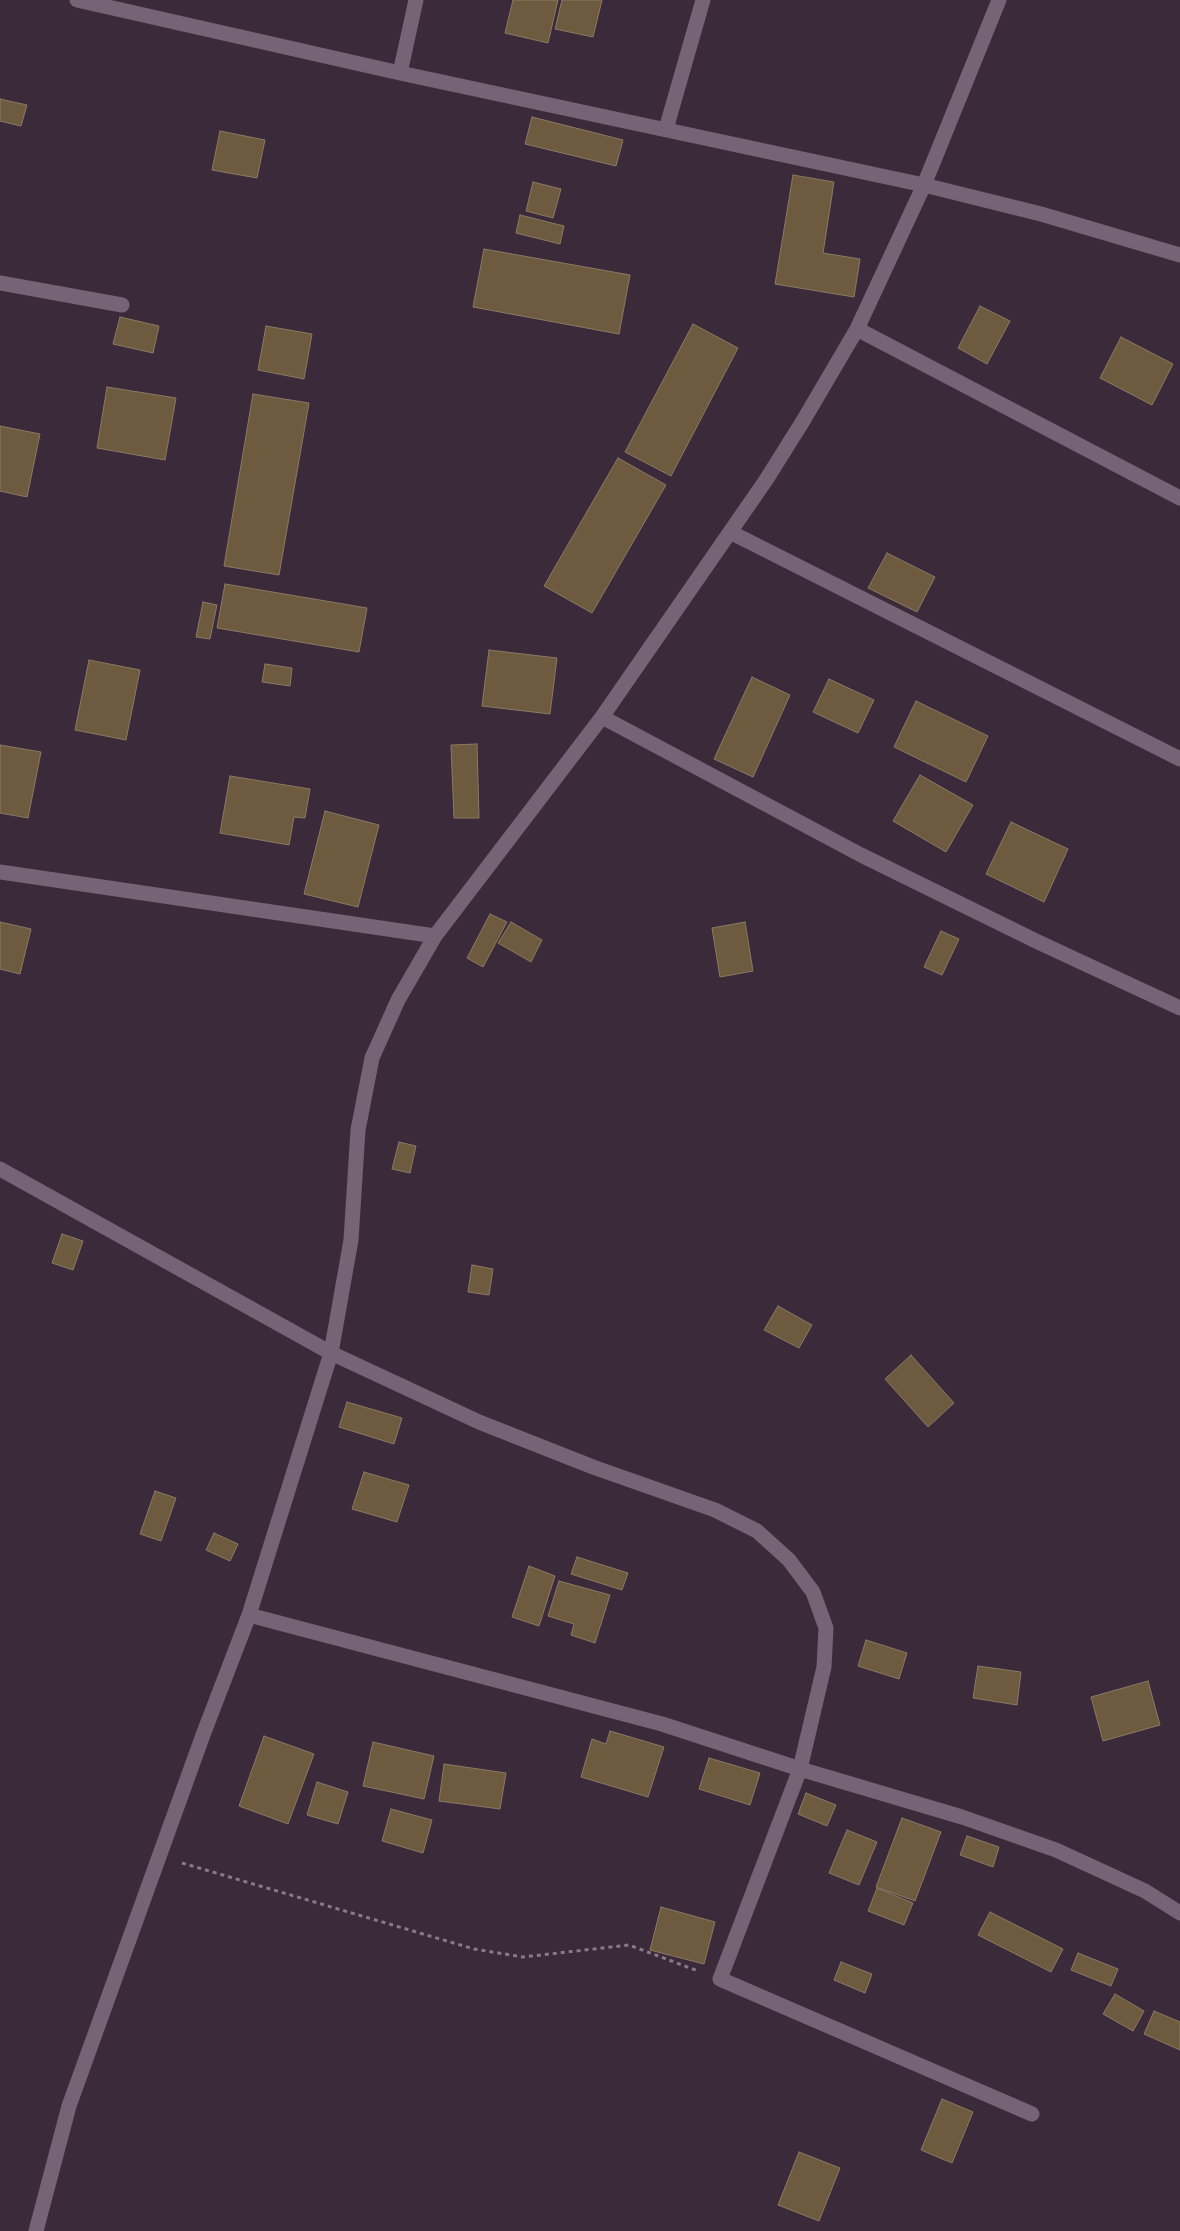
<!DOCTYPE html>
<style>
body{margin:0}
canvas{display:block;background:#3b2a3a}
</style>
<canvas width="1180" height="2231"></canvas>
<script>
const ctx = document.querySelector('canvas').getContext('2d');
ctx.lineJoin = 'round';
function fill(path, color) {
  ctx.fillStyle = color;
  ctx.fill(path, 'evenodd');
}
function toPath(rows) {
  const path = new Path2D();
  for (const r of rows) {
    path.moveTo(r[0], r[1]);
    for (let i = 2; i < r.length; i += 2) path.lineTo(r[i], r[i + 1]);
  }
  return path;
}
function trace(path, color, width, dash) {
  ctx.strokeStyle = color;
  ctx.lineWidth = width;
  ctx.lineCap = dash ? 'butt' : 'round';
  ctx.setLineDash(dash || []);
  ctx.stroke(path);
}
const building = toPath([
 [513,0,558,0,548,43,505,33,513,0],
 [562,0,602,0,593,37,555,29,562,0],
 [0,99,27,105,21,126,0,121,0,99],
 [532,117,623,140,616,166,525,144,532,117],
 [220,131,265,140,257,178,212,170,220,131],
 [793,175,834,182,823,253,860,259,854,297,775,284,793,175],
 [533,182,561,189,553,218,526,211,533,182],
 [520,215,564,226,560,244,516,233,520,215],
 [484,249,630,275,619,334,473,307,484,249],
 [980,306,1010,321,987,364,958,348,980,306],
 [120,317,159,326,153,353,113,344,120,317],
 [693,324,738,348,671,476,625,452,693,324],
 [266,326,312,334,304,379,258,370,266,326],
 [1121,337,1173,364,1152,405,1100,378,1121,337],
 [107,387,176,398,165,460,97,448,107,387],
 [253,394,309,403,279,575,224,566,253,394],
 [0,426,40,434,27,497,0,491,0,426],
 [618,458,666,485,592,613,544,586,618,458],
 [887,553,935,577,917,612,868,588,887,553],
 [225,584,367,608,359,652,217,628,225,584],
 [203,602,217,605,210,639,196,637,203,602],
 [489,650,557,658,550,714,482,706,489,650],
 [89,660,140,670,126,740,75,730,89,660],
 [265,664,292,668,290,686,262,682,265,664],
 [752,677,790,695,753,777,714,759,752,677],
 [829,679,874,700,858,733,813,712,829,679],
 [916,701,988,736,966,782,894,747,916,701],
 [477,744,479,818,454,818,451,745,477,744],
 [0,745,41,752,28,818,0,813,0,745],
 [920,775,973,805,946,852,893,821,920,775],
 [230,776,310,789,305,818,294,817,289,845,220,833,230,776],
 [325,811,379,825,358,907,304,894,325,811],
 [1011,822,1068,849,1044,902,986,874,1011,822],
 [490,914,507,922,483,967,467,958,490,914],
 [0,922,31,929,20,974,0,969,0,922],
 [511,922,542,940,531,962,498,943,511,922],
 [745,922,753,971,720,977,712,928,745,922],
 [941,931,959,939,942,975,924,967,941,931],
 [399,1142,416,1146,410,1173,392,1169,399,1142],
 [62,1234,83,1241,73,1270,52,1263,62,1234],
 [472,1265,493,1269,489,1295,468,1292,472,1265],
 [778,1306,812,1325,799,1348,764,1330,778,1306],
 [911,1355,954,1403,928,1427,885,1379,911,1355],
 [347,1402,402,1418,394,1444,339,1427,347,1402],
 [364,1472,409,1485,397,1522,352,1509,364,1472],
 [155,1491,176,1498,161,1541,140,1534,155,1491],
 [214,1533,238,1544,230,1561,206,1550,214,1533],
 [577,1557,628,1573,622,1590,571,1574,577,1557],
 [529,1566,555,1576,539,1626,512,1617,529,1566],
 [559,1581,610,1595,595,1643,571,1635,574,1624,548,1616,559,1581],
 [866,1640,907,1653,899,1679,858,1666,866,1640],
 [978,1666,1021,1672,1017,1705,973,1698,978,1666],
 [1148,1681,1160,1725,1103,1741,1091,1697,1148,1681],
 [610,1731,664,1747,648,1797,581,1777,592,1739,606,1744,610,1731],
 [264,1736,314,1754,288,1824,239,1806,264,1736],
 [373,1742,434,1756,424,1799,363,1786,373,1742],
 [709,1758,760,1773,750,1805,699,1789,709,1758],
 [444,1764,506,1773,500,1809,439,1801,444,1764],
 [317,1782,348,1792,338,1824,307,1815,317,1782],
 [806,1793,836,1805,827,1826,798,1814,806,1793],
 [391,1809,432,1820,423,1853,382,1841,391,1809],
 [902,1818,941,1832,915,1901,876,1887,902,1818],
 [847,1830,877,1842,859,1885,829,1873,847,1830],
 [967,1836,999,1847,993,1867,960,1855,967,1836],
 [877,1888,913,1903,904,1925,868,1911,877,1888],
 [661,1907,715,1922,704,1964,650,1950,661,1907],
 [990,1912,1063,1949,1051,1972,978,1935,990,1912],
 [1078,1953,1118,1969,1111,1986,1071,1970,1078,1953],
 [841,1962,872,1974,865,1993,834,1980,841,1962],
 [1115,1994,1144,2011,1133,2031,1103,2014,1115,1994],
 [1154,2011,1180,2022,1180,2050,1144,2034,1154,2011],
 [942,2099,973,2112,952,2163,921,2150,942,2099],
 [799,2152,840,2168,819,2221,778,2205,799,2152]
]);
const path = toPath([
 [182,1863,474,1949,523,1957,629,1945,698,1971]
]);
const minor = toPath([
 [77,0,400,73,924,185,1041,214,1180,255],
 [400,73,416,0],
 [666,129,703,0],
 [0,283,122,305],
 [857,329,1180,498],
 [730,532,1180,759],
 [602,717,861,855,1038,942,1180,1008],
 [0,872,435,936],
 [0,1169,331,1353,479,1422,593,1467,715,1510,757,1531,789,1560,813,1592,826,1628,824,1667,800,1769,720,1979,1032,2114],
 [249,1615,662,1724,800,1769,962,1817,1056,1850,1145,1891,1180,1913],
 [36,2231,69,2106,203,1735,249,1615,331,1353,351,1240,358,1130,372,1058,398,1000,435,936,602,717,766,480,803,421,857,329,924,185,999,0]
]);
fill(building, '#6e5a3e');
trace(building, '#8a7a64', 1);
trace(path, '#897a88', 3, [4, 4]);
trace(minor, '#766375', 15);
</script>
